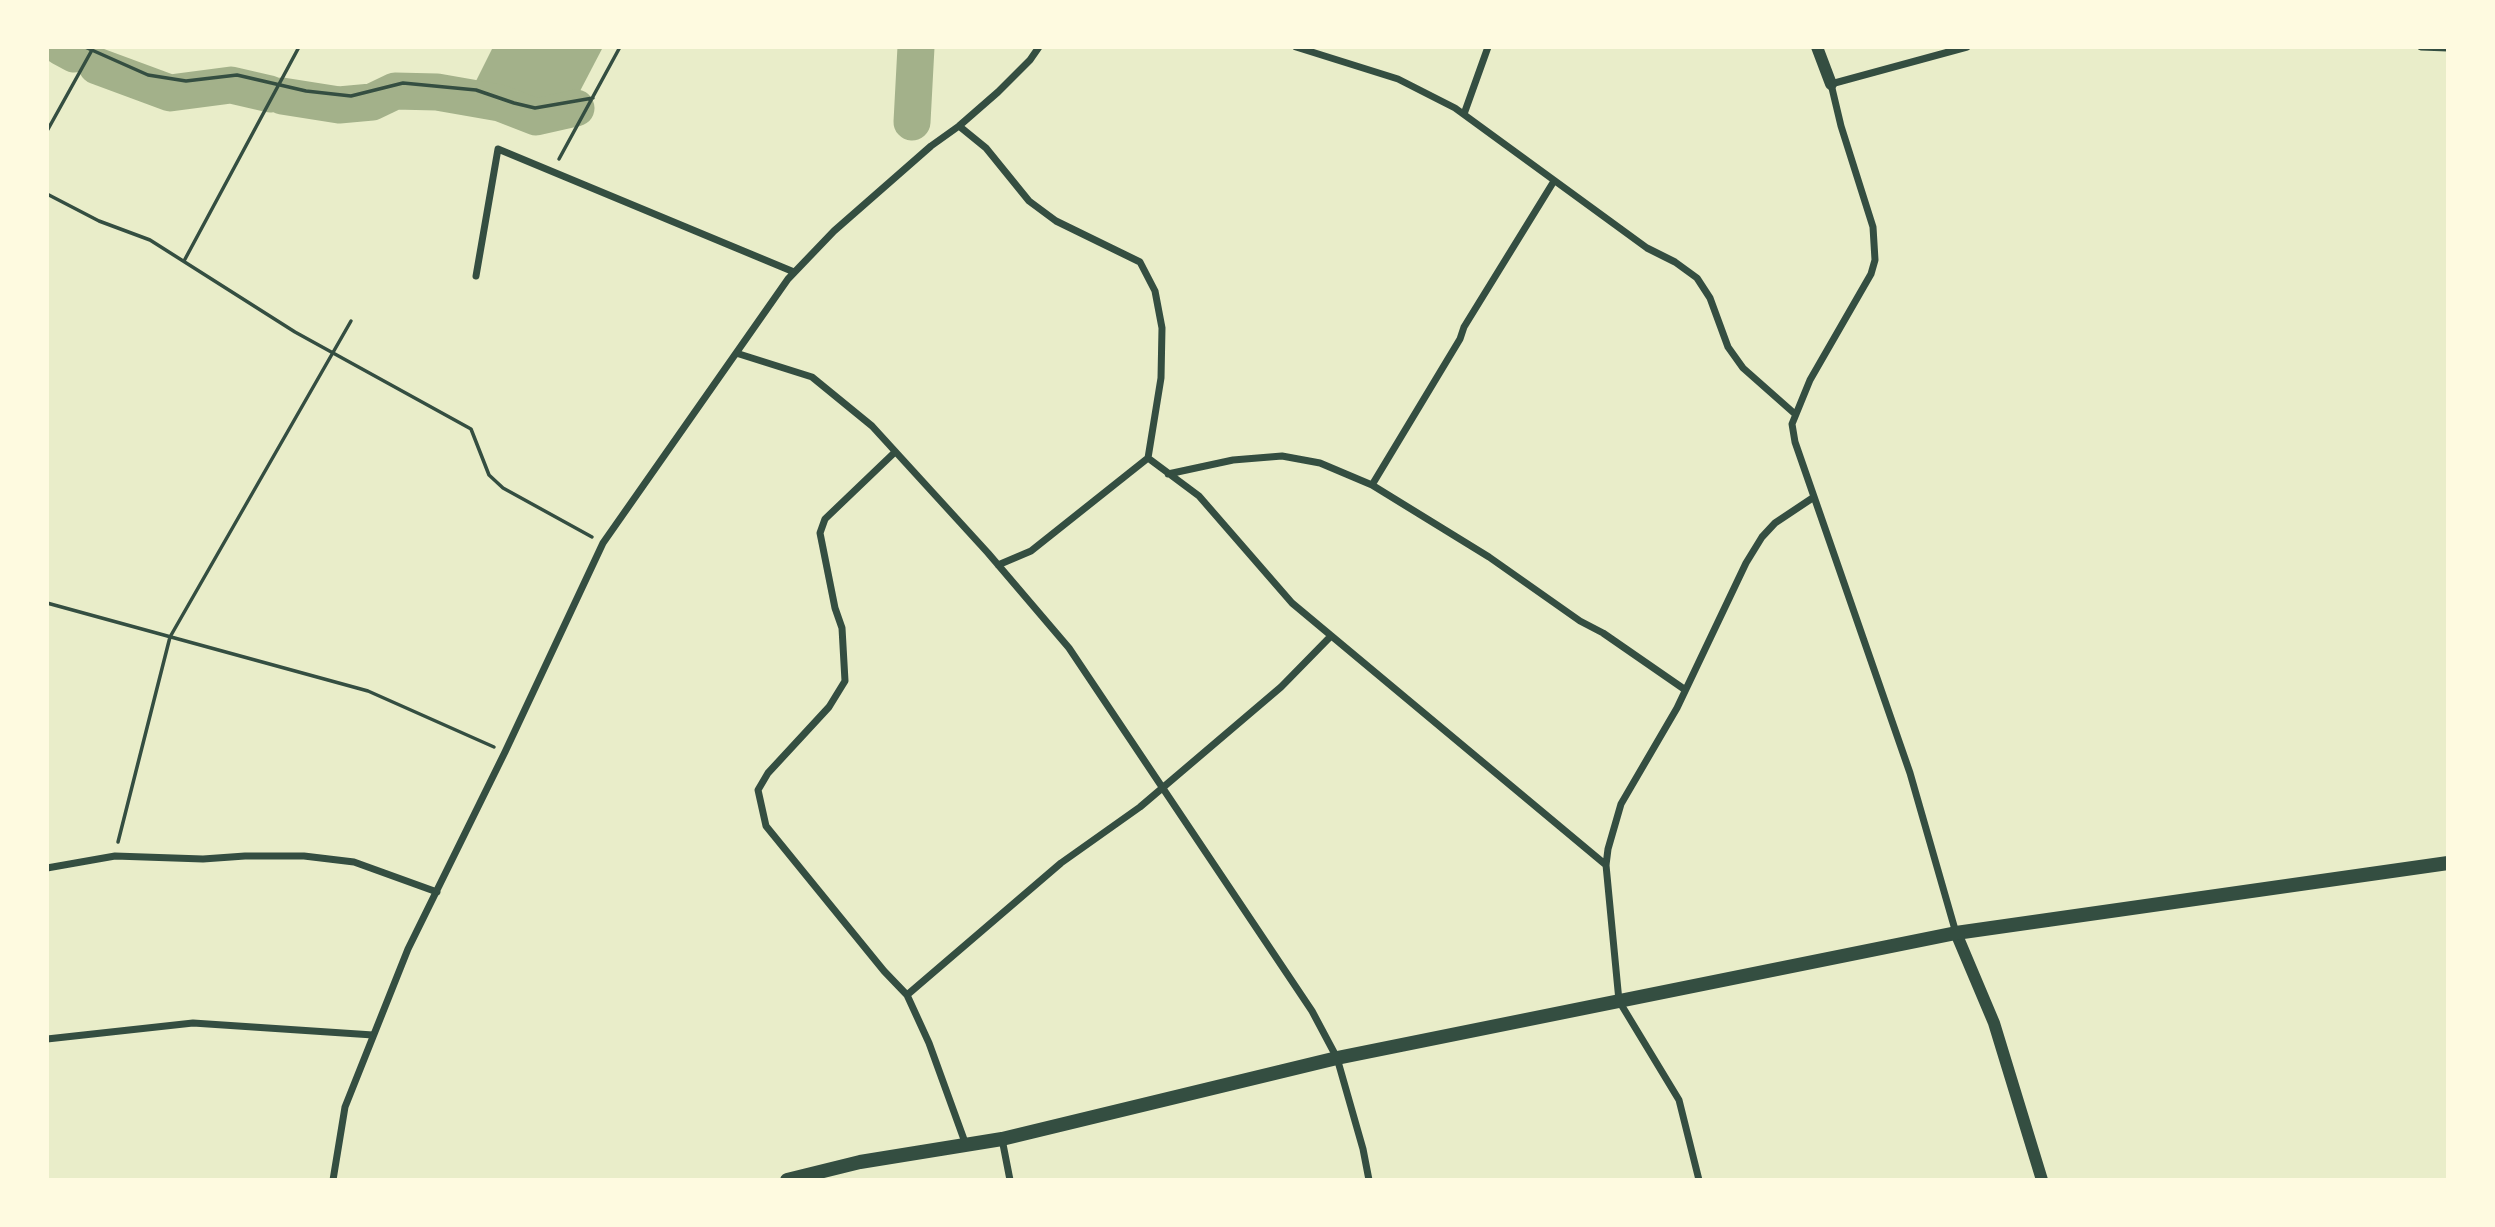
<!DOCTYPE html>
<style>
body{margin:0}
#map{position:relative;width:2495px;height:1227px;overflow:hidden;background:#e9edc9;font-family:Signika,sans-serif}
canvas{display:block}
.frame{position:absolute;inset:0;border:49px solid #fefae0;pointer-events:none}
</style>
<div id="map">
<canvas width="2495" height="1227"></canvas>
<div class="frame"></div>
</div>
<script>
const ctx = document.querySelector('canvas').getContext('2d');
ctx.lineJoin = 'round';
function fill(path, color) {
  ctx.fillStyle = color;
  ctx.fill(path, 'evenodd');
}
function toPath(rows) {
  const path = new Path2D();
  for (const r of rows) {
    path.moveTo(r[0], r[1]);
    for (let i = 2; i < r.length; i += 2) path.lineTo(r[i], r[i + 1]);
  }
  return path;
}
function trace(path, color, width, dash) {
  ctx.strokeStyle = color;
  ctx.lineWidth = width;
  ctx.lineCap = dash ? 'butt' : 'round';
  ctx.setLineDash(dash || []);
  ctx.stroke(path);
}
const water = toPath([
 [493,47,603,47,579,93,532,101,476,81]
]);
const river = toPath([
 [61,47,74,54],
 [97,66,170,93,231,85,270,94],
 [282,96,339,105,372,102,395,91,437,92,500,103,536,117,576,108],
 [912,122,916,47]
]);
const path = toPath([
 [85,47,148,75,186,81,237,75,306,91,351,96,403,83,476,90,514,103,535,108,593,98],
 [47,131,92,50],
 [559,159,620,47],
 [47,194,99,221,150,240,295,332,471,429,489,475,503,488,592,537],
 [184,261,299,47],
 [47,603,368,691,494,747],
 [118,842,170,637,351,321]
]);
const minor = toPath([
 [1296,47,1398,79,1455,108,1647,248,1675,262,1697,278,1710,298,1728,347,1743,368,1795,414],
 [2421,47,2448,48],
 [1464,114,1488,47],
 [959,126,986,148,1029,201,1056,221,1140,262,1155,291,1162,328,1161,378,1148,458,1031,551,998,565],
 [476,276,498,149,794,272],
 [736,353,812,377,872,426,988,553,1069,648,1312,1011,1337,1058,1363,1149,1369,1180],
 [895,452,825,519,820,533,835,608,842,628,845,681,829,707,768,773,758,790,766,826,884,971,907,995,929,1043,966,1145],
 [1148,458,1199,496,1292,603,1606,865],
 [1168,474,1233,460,1282,456,1320,463,1372,485,1489,557,1580,621,1603,633,1684,689],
 [1372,485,1460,339,1464,327,1554,181],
 [47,868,115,856,203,859,245,856,304,856,354,862,437,892],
 [1956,933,1910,773,1795,442,1792,424,1810,380,1871,274,1875,260,1873,227,1841,126,1831,84,1967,47],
 [907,995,1061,863,1140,807,1281,687,1331,636],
 [47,1039,193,1023,373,1035],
 [1002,1139,1010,1180],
 [333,1180,345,1107,408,949,505,752,603,543,788,279,834,231,931,146,959,126,998,92,1030,60,1039,47],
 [1699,1180,1679,1100,1619,1001,1606,865,1608,849,1621,804,1677,708,1746,563,1762,537,1775,523,1814,497]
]);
const tertiary = toPath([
 [1817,47,1831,84],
 [1956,933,1994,1023,2042,1180]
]);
const secondary = toPath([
 [787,1180,860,1162,1002,1139,1337,1058,1956,933,2448,863]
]);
fill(water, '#a3b18a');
trace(river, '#a3b18a', 37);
trace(path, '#344e41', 3.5);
trace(minor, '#344e41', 7);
trace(tertiary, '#344e41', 12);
trace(secondary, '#344e41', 14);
</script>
